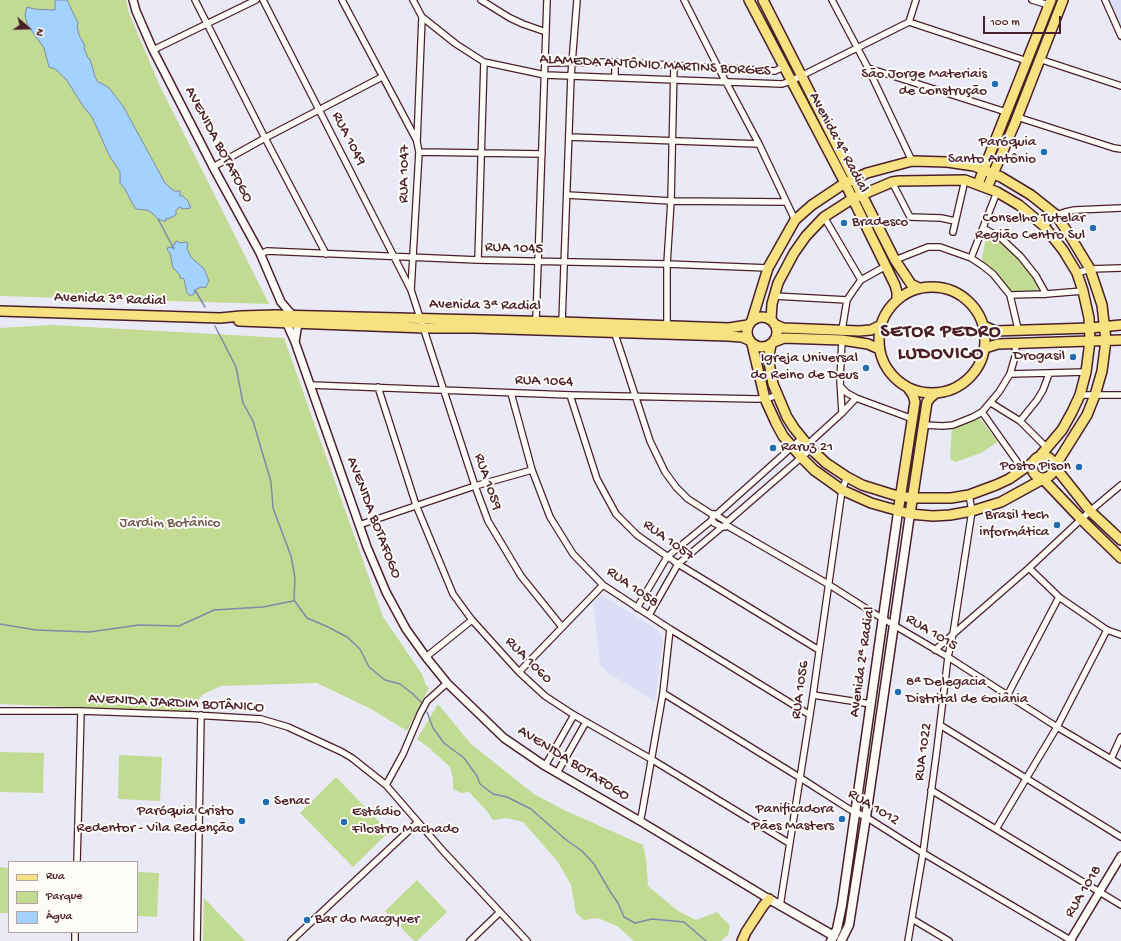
<!DOCTYPE html>
<meta charset="utf-8">
<style>
body{margin:0}
#map{position:relative;width:1121px;height:941px;overflow:hidden;background:#eaeaf6;font-family:"Gochi Hand",sans-serif}
canvas{display:block}
.legend{position:absolute;left:8px;top:861px;width:130px;height:72px;box-sizing:border-box;background:#fdfcf7;border:1px solid #b5a4a5;margin:0;padding:5px 7px;list-style:none;font-size:12px;color:#4a1f2b}
.legend li{display:flex;align-items:center;gap:8px;height:20px}
.legend b{width:20px;border:1px solid #b5a4a5}
.north{position:absolute;left:8px;top:8px;width:40px;height:40px;-webkit-text-stroke:3px #fdfcf7;paint-order:stroke;rotate:110deg;font-size:11px;font-weight:700;line-height:16px;text-align:center;color:#4a1f2b}
.north::after{content:'';display:block;margin:auto;width:14px;height:18px;background:#4a1f2b;clip-path:polygon(50% 0,100% 100%,50% 72%,0 100%)}
.scale{position:absolute;left:983px;top:16px;width:78px;height:18px;box-sizing:border-box;border:2px solid #4a1f2b;border-top:0;padding-left:5px;font-size:12px;line-height:14px;white-space:nowrap;color:#4a1f2b;-webkit-text-stroke:3px #fdfcf7;paint-order:stroke}
</style>
<div id="map">
<canvas width="1121" height="941"></canvas>
<ul class="legend">
<li><b style="height:5px;background:#f7e281"></b>Rua</li>
<li><b style="height:11px;background:#c2db92"></b>Parque</li>
<li><b style="height:11px;background:#a3d2ff"></b>Água</li>
</ul>
<div class="north">N</div>
<div class="scale">100 m</div>
</div>
<script>
const ctx = document.querySelector('canvas').getContext('2d');
ctx.lineJoin = 'round';
function fill(path, color) {
  ctx.fillStyle = color;
  ctx.fill(path, 'evenodd');
}
function toPath(rows) {
  const path = new Path2D();
  for (const r of rows) {
    if (r.length === 3) {
      path.moveTo(r[0] + r[2], r[1]);
      path.arc(r[0], r[1], r[2], 0, 2 * Math.PI);
      continue;
    }
    path.moveTo(r[0], r[1]);
    for (let i = 2; i < r.length; i += 2) path.lineTo(r[i], r[i + 1]);
  }
  return path;
}
function trace(path, color, width, dash) {
  ctx.strokeStyle = color;
  ctx.lineWidth = width;
  ctx.lineCap = dash ? 'butt' : 'round';
  ctx.setLineDash(dash || []);
  ctx.stroke(path);
}
function label(font, color, halo, rows, align = 'center') {
  ctx.font = font + ' "Gochi Hand",sans-serif';
  ctx.lineWidth = 4;
  ctx.setLineDash([]);
  ctx.textBaseline = 'middle';
  ctx.strokeStyle = halo;
  ctx.fillStyle = color;
  for (const [text, x, y, turn = 0] of rows) {
    ctx.save();
    ctx.translate(x, y);
    ctx.rotate((+turn || 0) * Math.PI / 180);
    ctx.textAlign = isNaN(turn) ? turn : align;
    if (halo) ctx.strokeText(text, 0, 0);
    ctx.fillText(text, 0, 0);
    ctx.restore();
  }
}
const built = toPath([
 [1109,0,1121,0,1121,27],
 [603,596,658,630,663,641,655,701,608,673,600,665,593,602,597,597]
]);
const green = toPath([
 [0,0,126,0,129,13,159,84,269,304,0,296],
 [988,235,1002,243,1021,261,1034,280,1038,287,1037,291,1015,292,1010,291,998,277,983,263,982,258,986,237],
 [52,325,284,338,383,617,422,674,426,685,429,688,407,731,371,709,317,683,221,686,202,695,191,711,188,712,0,704,0,328],
 [979,417,998,442,981,453,956,462,950,459,952,428],
 [438,704,471,744,534,794,564,810,643,845,646,859,648,886,678,911,696,920,717,912,730,926,728,935,721,941,634,941,617,926,598,918,584,920,576,913,571,885,558,862,523,822,507,818,493,820,486,810,469,792,461,793,453,789,453,779,450,767,428,747,417,739],
 [0,752,44,753,43,793,0,792],
 [119,755,162,757,160,801,118,799],
 [336,777,389,832,353,867,300,813],
 [0,867,9,868,9,913,0,913],
 [137,872,159,873,157,917,137,916],
 [417,880,447,912,417,941,414,941,385,911],
 [204,898,245,941,203,941]
]);
const water = toPath([
 [55,0,67,0,78,23,77,26,79,35,85,46,84,48,88,58,90,59,95,77,98,82,103,84,109,88,123,106,165,183,174,191,180,191,180,196,183,196,188,201,191,208,183,209,180,207,176,210,176,215,168,219,166,218,166,221,162,221,157,218,152,213,147,210,136,209,132,203,125,189,120,183,120,172,109,155,92,117,83,106,66,79,55,69,49,67,44,48,27,24,25,14,27,7,34,9,55,10,55,0],
 [177,241,179,243,187,242,188,243,187,249,191,257,196,262,198,263,204,269,209,281,205,288,201,287,195,290,194,294,192,295,189,295,187,293,184,279,180,278,180,275,173,268,170,253,167,250,168,247,174,248,174,247,172,245,175,244,175,242,177,241]
]);
const stream = toPath([
 [158,219,174,249],
 [195,290,205,307],
 [215,326,236,367,243,403,253,421,271,482,273,508,291,556,295,578,294,600,307,618,328,627,347,637,360,649,369,667,385,680,400,684,413,694,423,704],
 [0,624,36,630,89,632,139,625,179,626,214,610,263,607,293,601],
 [427,712,433,728,444,743,464,758,477,776,480,784,493,794,507,797,531,809,565,839,582,851,594,864,611,893,618,903,624,917,635,923,652,919,684,922,706,941]
]);
const minor = toPath([
 [195,0,265,138,326,254],
 [263,0,411,290],
 [342,0,417,141],
 [413,0,422,17,456,44,484,62,545,75,782,84,791,81,909,22],
 [481,0,510,18,523,24,546,32],
 [684,0,718,67,759,144,795,220],
 [832,0,868,68,912,161],
 [1032,0,1049,5],
 [1105,0,1121,36],
 [422,17,417,142,419,152,411,290,475,486,488,521,521,576,562,627],
 [909,22,1027,61],
 [909,22,916,0],
 [153,50,256,0],
 [1039,59,1121,86],
 [615,62,615,77],
 [545,63,615,62,775,71,783,67],
 [868,68,1006,112],
 [1017,117,1114,148,1121,149],
 [569,137,759,144],
 [419,152,542,154],
 [213,167,265,138,382,77],
 [892,182,910,217,941,218,955,221],
 [567,195,671,201,785,202],
 [824,217,861,280],
 [1044,226,1056,215,1065,212,1075,210,1121,208],
 [983,228,1001,238,1021,257,1036,276,1046,294],
 [953,232,965,180],
 [261,254,267,251,478,260,667,264,768,268],
 [971,258,997,192],
 [478,260,484,62],
 [895,260,928,247,940,247,971,258,983,266,993,274,1010,295,1018,329],
 [1077,273,1090,269,1121,268],
 [1010,295,1046,294,1083,291],
 [774,296,847,300],
 [536,321,547,0],
 [562,322,571,76,577,0],
 [667,325,667,264,671,201,674,66],
 [842,330,847,300,853,291,861,280,886,266],
 [614,331,650,441,665,472,676,487,688,499,713,515],
 [842,340,840,380,842,413],
 [1010,374,1086,372],
 [310,385,570,395,757,399,769,398,777,395],
 [378,387,416,505,453,594,472,620,519,672,545,696,574,715,651,759,789,843],
 [841,387,847,393,856,398,913,419],
 [511,393,532,470,550,517,573,554,603,585,670,629,810,715],
 [570,395,597,479,616,514,637,535,678,564,819,650],
 [1080,395,1121,395],
 [991,403,1020,421,1047,448],
 [982,412,1023,470],
 [1020,421,1037,400,1043,390,1049,374],
 [924,425,943,426,953,425,973,417,982,412,999,392,1010,374,1015,357,1016,343],
 [807,445,842,413,856,398],
 [714,514,727,522,725,527,720,526,714,523,712,519,714,514],
 [716,515,802,438],
 [727,522,811,449],
 [359,525,475,486,532,470],
 [726,525,828,584,875,614,948,657,1057,727,1121,765],
 [1029,568,1059,597,1107,630,1121,635],
 [637,608,667,557,712,520],
 [649,615,678,564,722,527],
 [935,650,1029,568,1090,511,1121,485],
 [426,657,472,620],
 [519,672,603,585],
 [663,693,799,777,849,809,866,817,923,853,1072,941],
 [813,695,871,704],
 [1007,696,1059,597],
 [0,711,81,711,194,715,261,719,288,727,342,752,352,758,386,785,444,852,527,941],
 [940,725,1121,837],
 [1111,759,1121,737],
 [545,766,574,715],
 [557,773,586,722],
 [386,785,403,754,420,714,427,701,447,683],
 [931,790,1121,905],
 [640,821,642,813,663,693,670,629],
 [996,829,1057,727,1107,630],
 [77,862,81,711],
 [780,906,813,695,842,490,847,477],
 [912,919,949,941],
 [75,941,75,932],
 [197,941,201,715],
 [291,941,418,822],
 [470,941,500,912],
 [908,941,923,853,937,749,948,657,953,634,972,511,969,495]
]);
const tertiary = toPath([
 [133,0,136,11,153,50,213,167,260,253,281,302,293,316],
 [287,324,295,342,367,547,386,592,406,629,426,657,447,683,504,738,545,766,640,821,769,899],
 [295,342,298,324],
 [1070,941,1121,856]
]);
const secondary = toPath([
 [769,899,834,936],
 [831,941,837,929,842,905,898,512],
 [841,941,849,925,866,817,910,514]
]);
const primary = toPath([
 [749,0,845,183,895,285,897,292,897,300],
 [763,0,895,260,911,284,919,288],
 [978,184,1051,0],
 [987,188,1015,123,1063,0],
 [932,340,53],
 [0,311,220,318,241,316,275,315,562,322,729,328,748,325],
 [762,332,15],
 [771,319,772,304,778,283,794,253,806,236,824,217,852,199,892,182,899,181,965,180,997,192,1019,205,1044,226,1063,250,1077,273,1083,291,1089,318,1090,341,1086,372,1080,395,1072,412,1062,430,1040,456],
 [752,320,768,268,795,220,812,205,845,183,867,173,912,161,947,162,974,166,1001,177,1031,195,1056,215,1070,236,1090,269,1102,305,1106,340,1102,371,1095,395,1087,415,1055,466],
 [239,321,425,328,475,328,728,336,742,337,749,340],
 [776,325,783,328,859,331,871,330,881,325],
 [984,326,995,331,1090,328,1121,325],
 [774,342,784,338,842,340,868,344,879,349],
 [752,344,765,399,776,423,783,436,802,458,814,470,842,490,871,503,910,514,933,516,950,515,972,511,1001,502,1043,479],
 [771,345,769,355,769,362,773,384,787,417,794,428,811,449,826,463,847,477,862,485,894,495,912,498,951,498,969,495,996,485,1009,479,1032,463],
 [985,348,998,344,1121,340],
 [1043,467,11],
 [1055,467,1090,511,1121,540],
 [1043,479,1081,519,1121,558],
 [898,512,915,402,913,395,908,388],
 [910,514,927,402,931,397,936,393],
 [742,941,746,932,763,906,769,899]
]);
const markers = [
 [995,84,4,"#1f6fb2"],
 [1044,152,4,"#1f6fb2"],
 [844,223,4,"#1f6fb2"],
 [1093,228,4,"#1f6fb2"],
 [1073,357,4,"#1f6fb2"],
 [866,368,4,"#1f6fb2"],
 [773,448,4,"#1f6fb2"],
 [1079,467,4,"#1f6fb2"],
 [1057,525,4,"#1f6fb2"],
 [898,692,4,"#1f6fb2"],
 [266,802,4,"#1f6fb2"],
 [842,819,4,"#1f6fb2"],
 [242,821,4,"#1f6fb2"],
 [344,822,4,"#1f6fb2"],
 [307,920,4,"#1f6fb2"]
];
const streetNames = [
 ["ALAMEDA ANTÔNIO MARTINS BORGES",655,66,3],
 ["RUA 1049",348,139,63],
 ["Avenida 4ª Radial",838,143,62],
 ["AVENIDA BOTAFOGO",218,145,62],
 ["RUA 1047",405,174,-89],
 ["RUA 1045",514,249,2],
 ["Avenida 3ª Radial",110,300,2],
 ["Avenida 3ª Radial",485,306,1],
 ["RUA 1064",544,382,2],
 ["RUA 1059",487,482,71],
 ["AVENIDA BOTAFOGO",373,518,69],
 ["RUA 1057",668,541,36],
 ["RUA 1058",632,588,35],
 ["RUA 1015",931,633,31],
 ["RUA 1060",528,661,45],
 ["Avenida 2ª Radial",863,662,-82],
 ["RUA 1056",801,690,-82],
 ["AVENIDA JARDIM BOTÂNICO",176,704,3],
 ["RUA 1022",924,752,-82],
 ["AVENIDA BOTAFOGO",573,764,32],
 ["RUA 1012",873,808,31],
 ["RUA 1018",1084,892,-59]
];
const poiNames = [
 ["São Jorge Materiais",987,75],
 ["de Construção",987,92],
 ["Paróquia",1036,143],
 ["Santo Antônio",1036,160],
 ["Conselho Tutelar",1085,219],
 ["Região Centro Sul",1085,236],
 ["Bradesco",852,223,"left"],
 ["Drogasil",1065,357],
 ["Igreja Universal",858,359],
 ["do Reino de Deus",858,376],
 ["Raruz 21",781,448,"left"],
 ["Posto Pison",1071,467],
 ["Brasil tech",1049,516],
 ["informática",1049,533],
 ["8ª Delegacia",906,683,"left"],
 ["Distrital de Goiânia",906,700,"left"],
 ["Senac",274,802,"left"],
 ["Panificadora",834,810],
 ["Pães Masters",834,827],
 ["Paróquia Cristo",234,812],
 ["Redentor - Vila Redenção",234,829],
 ["Estádio",352,813,"left"],
 ["Filostro Machado",352,830,"left"],
 ["Bar do Macgyver",315,920,"left"]
];
const parkNames = [
 ["Jardim Botânico",170,524]
];
const districtNames = [
 ["SETOR PEDRO",941,333],
 ["LUDOVICO",941,355]
];
fill(built, '#dcdef5');
fill(green, '#c2db92');
fill(water, '#a3d2ff');
trace(water, '#7f8aaa', 1);
trace(stream, '#7f8aaa', 1.5);
trace(minor, '#4a1f2b', 8);
trace(tertiary, '#4a1f2b', 10);
trace(secondary, '#4a1f2b', 11);
trace(primary, '#4a1f2b', 12);
trace(minor, '#fdfcf7', 5.5);
trace(tertiary, '#fdfcf7', 7);
trace(secondary, '#fdfcf7', 8);
trace(primary, '#f7e281', 9);
for (const [x, y, r, color] of markers) {
  const dot = new Path2D();
  dot.arc(x, y, r, 0, 2 * Math.PI);
  ctx.fillStyle = color;
  ctx.fill(dot);
  trace(dot, '#fdfcf7', 1.5);
}
label('15px', '#4a1f2b', '#fdfcf7', streetNames);
label('15px', '#4a1f2b', '#fdfcf7', poiNames, 'right');
label('15px', '#6e574a', '#fdfcf7', parkNames);
ctx.letterSpacing = '1px';
label('bold 19px', '#4a1f2b', '#fdfcf7', districtNames);
ctx.letterSpacing = '0px';
</script>
